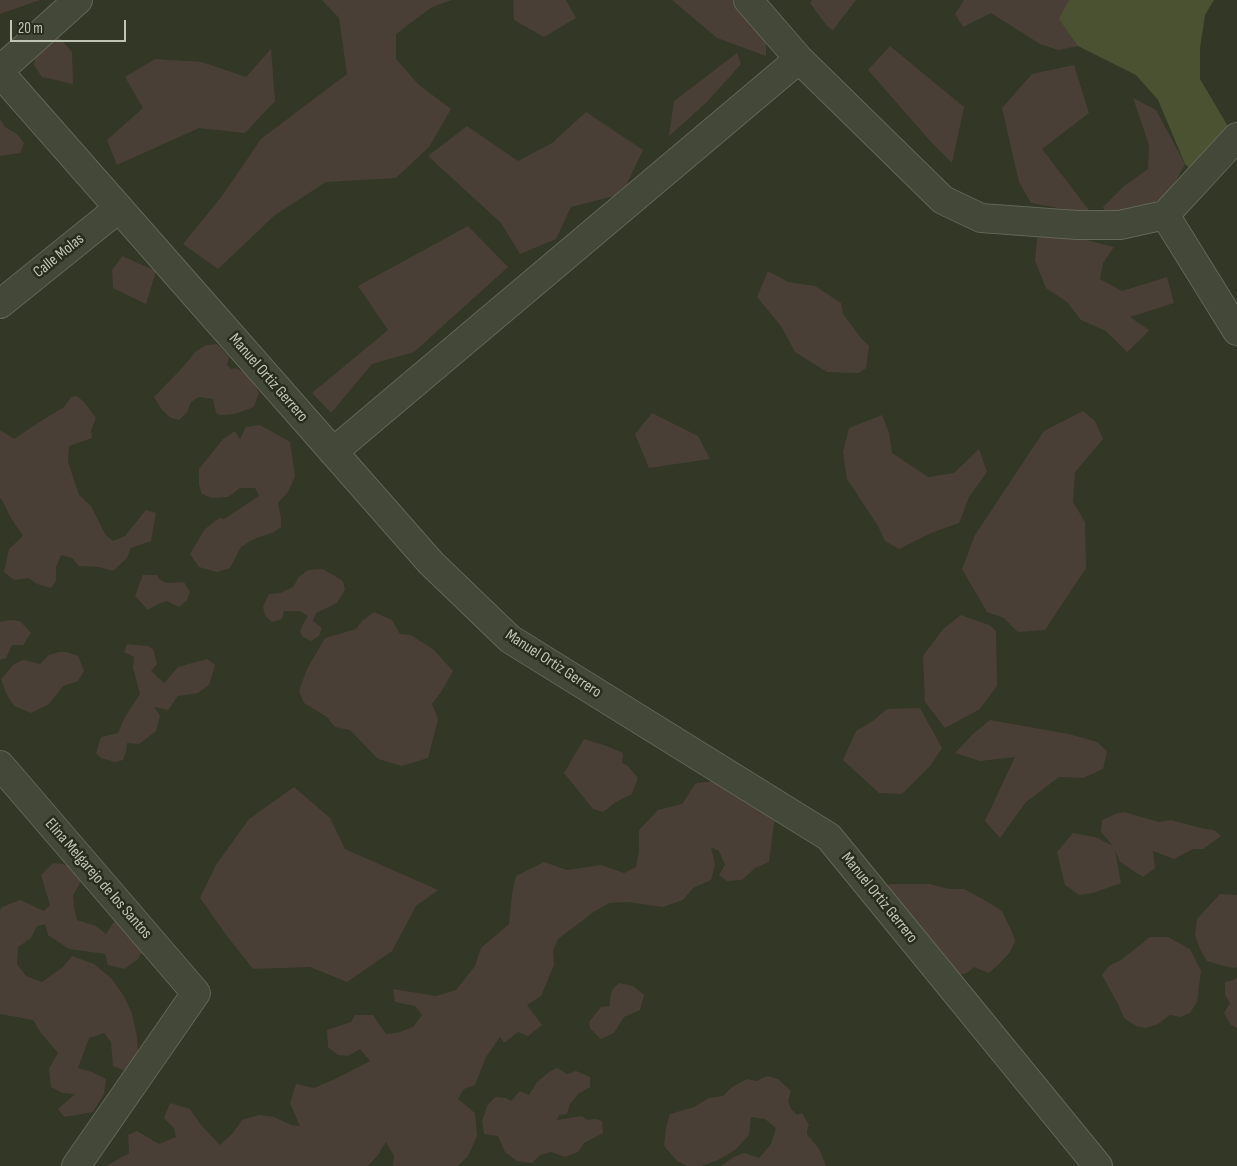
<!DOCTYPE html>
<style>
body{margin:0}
#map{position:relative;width:1237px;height:1166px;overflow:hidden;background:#333725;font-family:"Sofia Sans Condensed",sans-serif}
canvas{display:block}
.scale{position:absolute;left:10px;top:20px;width:116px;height:22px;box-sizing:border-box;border:2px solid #c0c4b3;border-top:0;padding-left:6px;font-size:15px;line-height:18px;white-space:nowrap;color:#c0c4b3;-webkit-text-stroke:4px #292d1d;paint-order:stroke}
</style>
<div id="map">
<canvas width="1237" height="1166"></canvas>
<div class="scale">20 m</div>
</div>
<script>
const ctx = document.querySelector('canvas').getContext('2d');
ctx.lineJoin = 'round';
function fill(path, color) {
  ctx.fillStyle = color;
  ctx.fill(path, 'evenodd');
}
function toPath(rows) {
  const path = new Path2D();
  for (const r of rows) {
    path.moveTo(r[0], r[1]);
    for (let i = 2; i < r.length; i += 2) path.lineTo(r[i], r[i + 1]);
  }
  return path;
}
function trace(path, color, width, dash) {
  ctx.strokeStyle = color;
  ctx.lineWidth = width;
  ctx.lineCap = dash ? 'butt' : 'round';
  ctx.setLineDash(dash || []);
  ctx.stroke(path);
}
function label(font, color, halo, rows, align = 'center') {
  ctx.font = font + ' "Sofia Sans Condensed",sans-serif';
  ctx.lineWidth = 5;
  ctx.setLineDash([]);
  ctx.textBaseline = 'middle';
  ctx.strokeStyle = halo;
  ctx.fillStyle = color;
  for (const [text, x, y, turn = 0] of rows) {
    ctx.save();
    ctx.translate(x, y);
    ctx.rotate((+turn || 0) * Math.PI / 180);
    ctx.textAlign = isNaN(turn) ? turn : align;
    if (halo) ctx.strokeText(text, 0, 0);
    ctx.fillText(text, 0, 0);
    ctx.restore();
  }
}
const green = toPath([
 [0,0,40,0,0,14],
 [322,0,452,0,432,7,396,34,396,59,419,85,451,109,429,147,396,178,326,182,275,215,218,269,183,244,222,196,261,139,347,74,339,18],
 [513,0,566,0,576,18,544,37,514,20],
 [672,0,732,0,766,20,766,56,717,38],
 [812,0,856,0,833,30,827,26,810,3],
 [964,0,1088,0,1093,26,1078,46,1058,50,1040,44,991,13,963,27,955,14],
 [58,36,72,52,73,84,42,77,34,65,38,46],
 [890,46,964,107,952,163,931,142,868,70],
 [271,49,275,101,245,133,199,128,117,165,107,140,143,108,125,77,155,59,202,62,246,77],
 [737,53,741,64,706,103,669,136,674,101],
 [1074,65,1089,113,1042,149,1092,214,1031,203,1019,182,1002,108,1032,74],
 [1133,98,1156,110,1185,164,1171,190,1134,218,1113,225,1103,207,1124,186,1148,169,1149,145],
 [586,112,643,150,622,194,571,207,556,239,520,254,501,223,428,156,467,126,518,161,552,143],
 [0,119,5,127,17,134,24,143,20,153,0,156],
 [468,226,508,267,414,352,372,364,331,413,312,393,388,330,358,286],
 [1038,228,1114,247,1103,263,1100,279,1122,291,1167,277,1174,303,1130,317,1149,330,1143,337,1127,352,1106,331,1081,320,1067,302,1046,288,1035,261],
 [122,256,156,271,146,304,113,288,112,270],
 [768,271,788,282,815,286,841,303,843,314,861,338,869,346,866,368,859,373,827,372,795,352,781,326,757,297],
 [217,344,229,357,227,365,231,369,235,368,249,374,259,393,254,407,235,414,220,415,216,413,213,399,199,397,191,402,187,412,179,420,171,418,162,410,154,397,183,367,195,352,206,345],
 [77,396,84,402,96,418,91,430,92,438,69,446,68,462,79,495,91,506,105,534,113,541,125,536,146,510,156,513,151,541,131,548,127,558,113,571,99,567,79,566,72,558,61,555,56,567,56,581,51,588,37,584,29,578,14,580,4,572,9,549,23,536,11,518,2,500,0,498,0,430,14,439,41,421,64,407,71,397],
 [1083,411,1095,421,1103,439,1075,472,1073,502,1085,522,1086,568,1045,630,1018,632,1004,618,987,612,962,569,975,535,1044,431],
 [652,413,698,436,710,459,649,468,635,434],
 [882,415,889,433,892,453,928,477,954,473,979,449,987,472,969,497,959,523,931,533,899,549,885,541,878,526,847,479,843,452,849,428],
 [260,425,290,442,295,476,288,492,278,503,281,518,281,527,274,532,254,539,241,547,230,568,217,572,199,567,190,554,205,529,219,518,224,519,259,496,255,488,240,488,228,497,212,498,202,494,199,485,199,469,223,439,235,431,240,439,246,427],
 [323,569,343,581,345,590,337,603,316,613,313,621,322,628,319,636,311,641,303,637,300,632,303,624,308,616,299,611,284,611,282,619,272,622,265,615,263,607,269,594,280,593,293,587,299,577,308,570],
 [143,575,157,575,159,579,166,583,184,582,190,592,187,600,179,607,167,601,158,604,148,610,135,596],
 [374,612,392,620,400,634,411,635,434,650,453,671,441,692,432,704,438,719,428,758,402,766,378,759,350,730,335,727,327,717,304,703,299,691,307,669,325,638,356,629,362,621],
 [961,615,989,625,996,631,997,686,980,709,945,728,925,702,923,656,943,629],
 [10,620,20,621,31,633,23,645,12,645,6,658,0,660,0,622],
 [127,644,148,646,153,649,157,664,151,671,164,683,178,667,207,659,215,665,209,685,198,693,178,696,168,710,154,707,160,716,156,731,139,744,127,743,126,752,123,760,115,762,101,758,96,753,101,737,118,733,125,717,140,694,133,668,134,657,124,652],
 [59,652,67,652,78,656,84,671,78,681,63,686,49,704,31,713,14,706,6,693,1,679,13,665,23,660,40,664,49,655],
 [920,708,942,748,930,766,902,794,879,793,843,760,856,731,874,720,887,709],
 [990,720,1069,734,1097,742,1107,751,1103,769,1083,778,1059,777,1026,802,1000,838,985,821,1015,757,980,761,955,753,973,734],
 [584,739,604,745,623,753,622,763,627,765,638,778,632,794,616,802,603,812,593,809,564,773],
 [731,780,789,805,774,823,769,862,755,868,742,880,727,881,719,875,725,865,719,851,711,847,715,865,711,880,693,888,683,900,663,907,628,902,609,903,595,911,558,939,553,951,554,965,541,996,527,1005,542,1025,528,1036,518,1032,504,1043,500,1037,486,1057,475,1085,464,1089,458,1099,475,1113,477,1136,468,1156,458,1166,395,1166,393,1165,394,1156,386,1142,378,1155,368,1166,106,1166,129,1153,128,1135,137,1131,159,1144,176,1137,174,1128,164,1118,170,1103,190,1109,201,1125,220,1145,232,1134,242,1120,259,1115,274,1117,291,1125,300,1126,290,1103,296,1084,314,1088,337,1078,370,1061,360,1049,348,1056,338,1055,328,1047,327,1030,351,1022,355,1015,373,1015,386,1034,397,1033,413,1027,422,1015,415,1006,395,1002,393,989,436,996,456,990,475,966,481,948,509,924,512,894,516,876,544,862,567,870,601,865,624,873,636,867,639,852,639,830,658,810,682,804,696,783],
 [294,787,330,818,345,849,438,890,416,906,392,951,347,982,310,967,253,969,227,936,200,898,216,865,249,819],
 [1124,812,1159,822,1171,820,1205,829,1214,830,1221,836,1203,849,1193,849,1174,859,1153,851,1155,868,1143,877,1120,862,1115,850,1121,883,1093,893,1079,895,1065,885,1057,852,1073,833,1095,837,1113,846,1101,832,1102,820,1118,813],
 [53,863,63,864,74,869,82,877,79,885,73,895,74,907,77,920,96,926,106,934,116,919,147,944,138,959,124,969,108,965,105,954,69,949,48,935,45,924,37,926,31,938,18,947,17,964,26,976,42,982,63,967,72,956,94,964,111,978,124,996,132,1014,137,1037,139,1061,128,1072,113,1066,111,1042,104,1033,89,1038,78,1068,92,1072,106,1079,104,1094,93,1112,64,1117,58,1109,75,1094,62,1093,51,1087,49,1069,58,1053,41,1033,33,1020,0,1014,0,910,2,907,20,900,44,911,50,905,41,875],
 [891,884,930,884,949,889,964,889,986,901,1002,911,1012,932,1015,941,1010,952,999,964,989,973,974,967,967,973,953,976,873,890],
 [1220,894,1237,895,1237,967,1233,968,1220,965,1207,961,1200,949,1195,935,1197,919],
 [1150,937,1168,937,1190,949,1201,971,1197,1002,1190,1013,1180,1017,1170,1015,1158,1024,1146,1028,1136,1026,1124,1018,1118,1004,1102,975,1109,966,1121,960],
 [1237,977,1237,1028,1231,1025,1224,1013,1230,1003,1225,995,1225,982,1234,980],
 [619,983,633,986,644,995,640,1010,624,1017,614,1033,601,1039,590,1028,589,1022,601,1007,610,1006,610,998,612,990],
 [557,1068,567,1074,576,1071,590,1077,590,1087,578,1094,570,1104,567,1114,559,1115,557,1120,582,1116,587,1120,595,1119,602,1121,603,1133,584,1143,578,1152,565,1157,551,1152,540,1155,532,1163,517,1161,505,1152,498,1136,484,1134,482,1121,488,1104,496,1097,506,1098,511,1101,520,1091,529,1095,537,1082,549,1072],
 [767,1076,778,1079,791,1091,788,1101,791,1109,797,1115,802,1113,809,1125,807,1130,807,1134,819,1149,826,1166,721,1166,734,1157,744,1153,759,1158,771,1144,776,1128,765,1119,751,1117,749,1135,735,1150,718,1160,701,1166,687,1166,677,1161,664,1146,666,1127,670,1114,694,1107,709,1098,723,1096,732,1087,747,1079,756,1081]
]);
const water = toPath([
 [1069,0,1214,0,1205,15,1200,48,1200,79,1232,133,1232,164,1208,185,1185,164,1158,100,1136,75,1078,46,1059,19]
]);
const street = toPath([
 [748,0,799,59,943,200,981,218,1077,225,1120,225,1165,215,1237,331],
 [0,70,78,0],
 [0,73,431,563,510,639,829,837,1098,1166],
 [1165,215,1237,137],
 [0,304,119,208],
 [333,452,799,59],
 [0,765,196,993,76,1166]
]);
const streetNames = [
 ["Calle Molas",59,256,-39],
 ["Manuel Ortiz Gerrero",268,378,49],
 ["Manuel Ortiz Gerrero",553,664,33],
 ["Elina Melgarejo de los Santos",98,879,49],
 ["Manuel Ortiz Gerrero",879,898,51]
];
fill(green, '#4a3f36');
fill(water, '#4a5231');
trace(street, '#626656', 30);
trace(street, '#444838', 28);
label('16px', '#c0c4b3', '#292d1d', streetNames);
</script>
